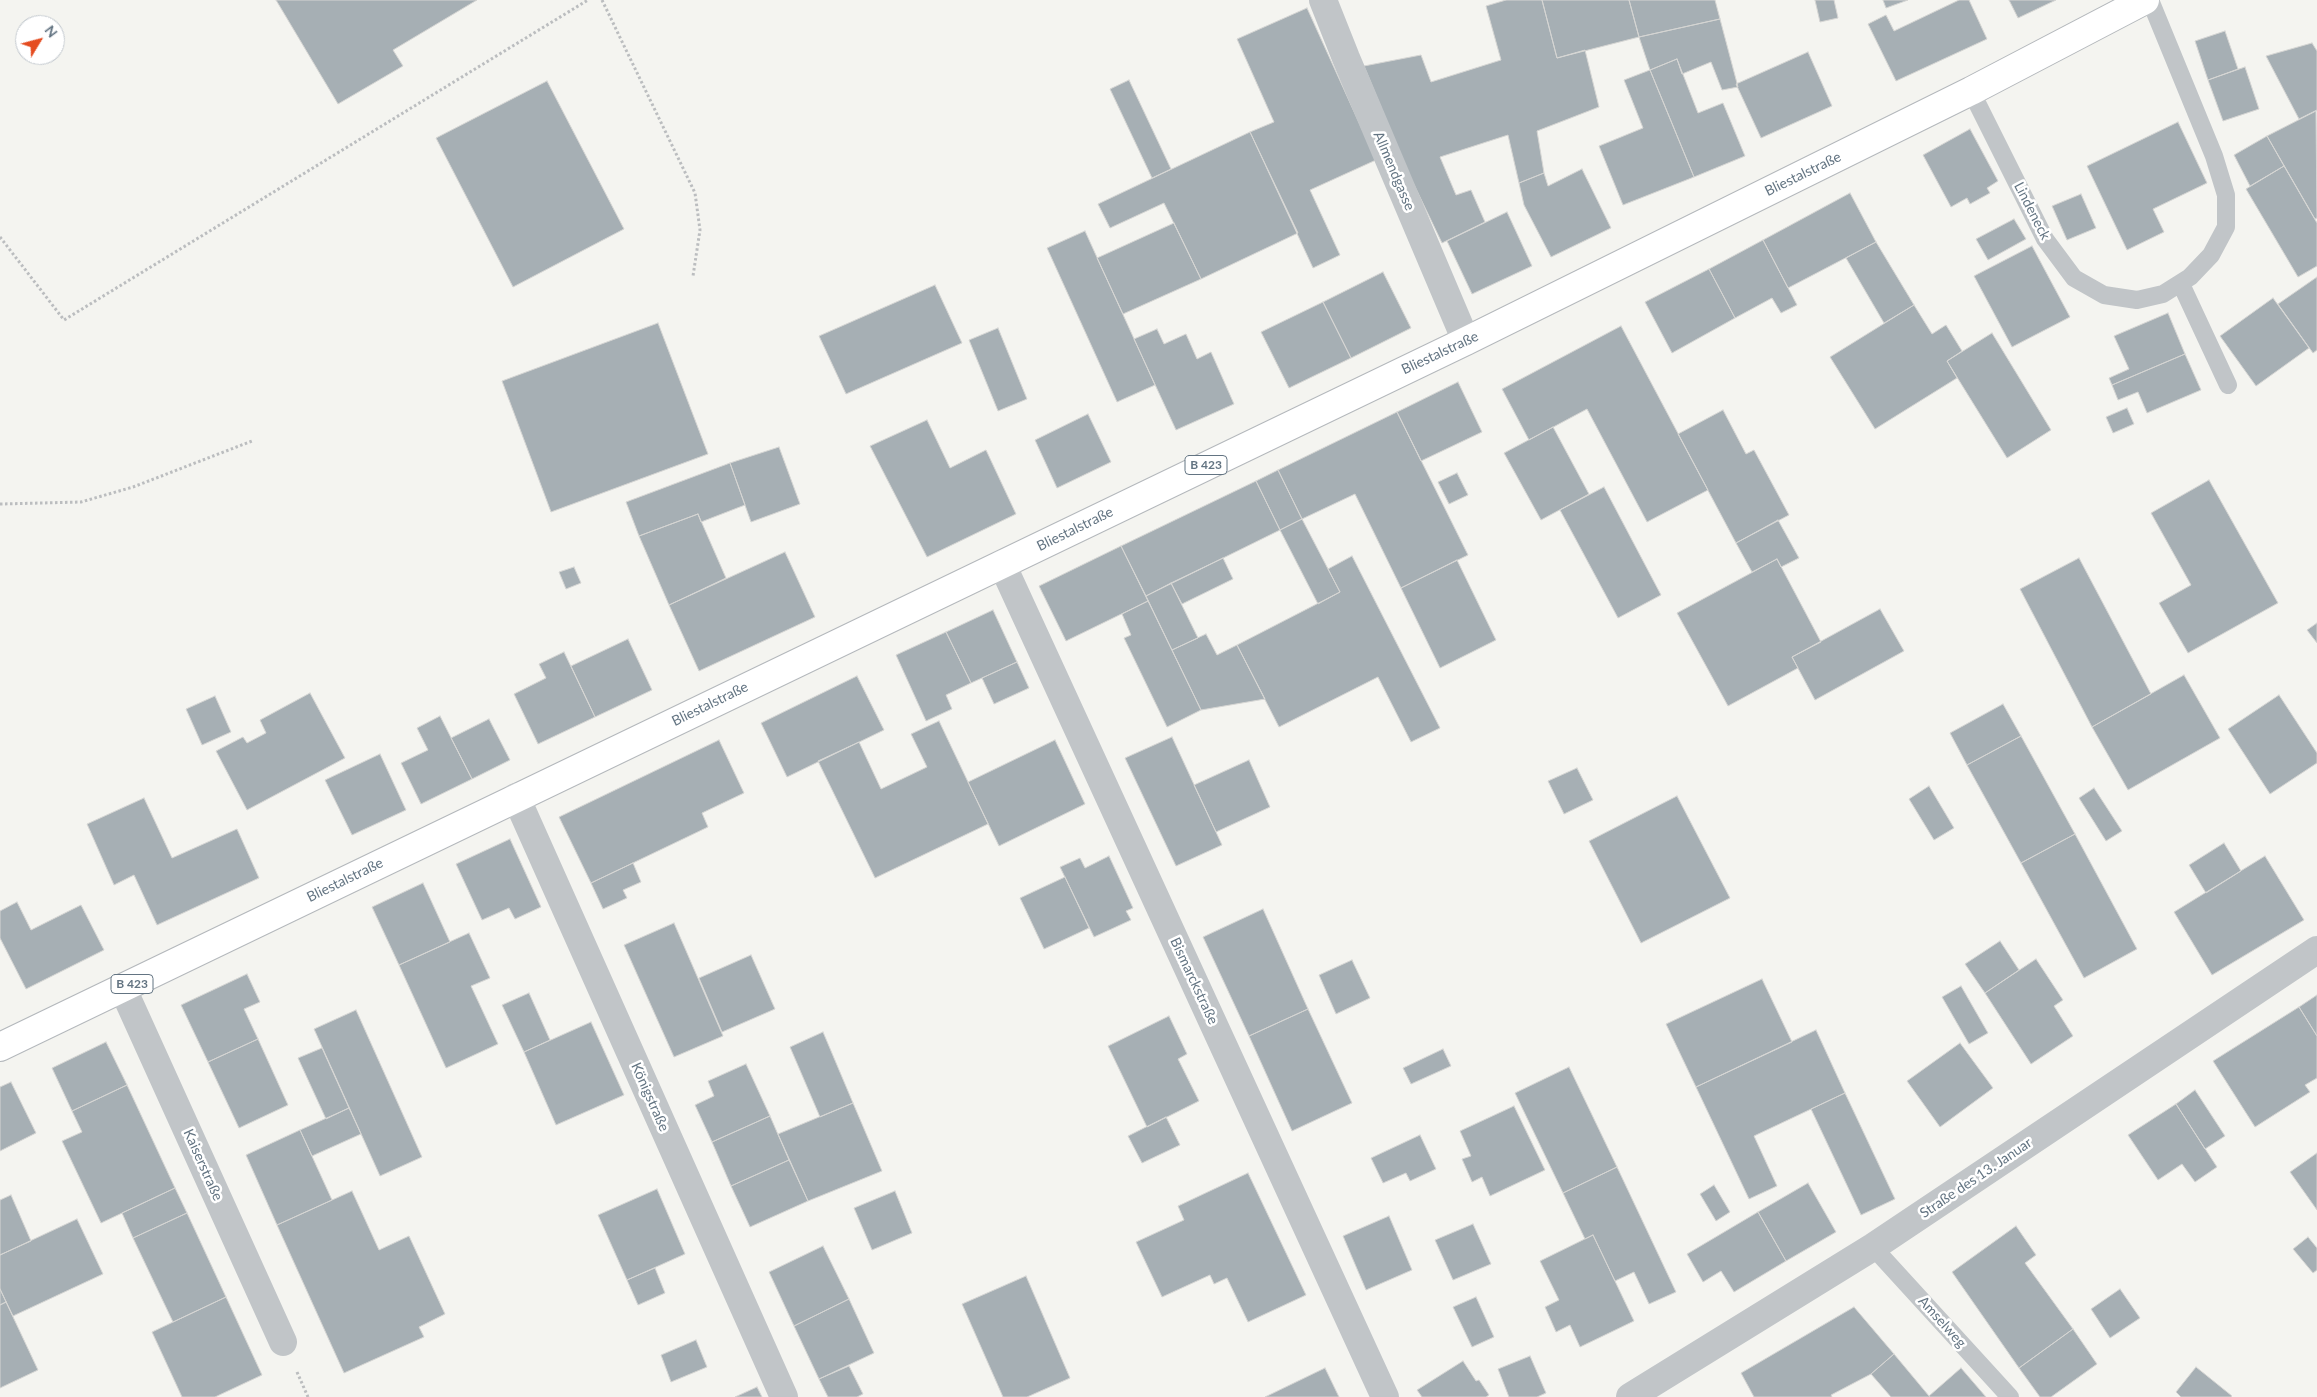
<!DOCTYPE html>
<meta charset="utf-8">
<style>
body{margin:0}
#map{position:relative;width:2317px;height:1397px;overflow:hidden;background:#f4f4f0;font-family:Lato,sans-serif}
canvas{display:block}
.north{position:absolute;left:15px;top:15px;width:50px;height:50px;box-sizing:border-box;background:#fff;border:1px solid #c1c7cd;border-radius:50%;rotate:53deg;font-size:14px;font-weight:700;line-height:20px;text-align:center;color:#637482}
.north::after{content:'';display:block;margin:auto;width:18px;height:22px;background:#e54c20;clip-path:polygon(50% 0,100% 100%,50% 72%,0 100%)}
</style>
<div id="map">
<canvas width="2317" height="1397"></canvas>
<div class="north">N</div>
</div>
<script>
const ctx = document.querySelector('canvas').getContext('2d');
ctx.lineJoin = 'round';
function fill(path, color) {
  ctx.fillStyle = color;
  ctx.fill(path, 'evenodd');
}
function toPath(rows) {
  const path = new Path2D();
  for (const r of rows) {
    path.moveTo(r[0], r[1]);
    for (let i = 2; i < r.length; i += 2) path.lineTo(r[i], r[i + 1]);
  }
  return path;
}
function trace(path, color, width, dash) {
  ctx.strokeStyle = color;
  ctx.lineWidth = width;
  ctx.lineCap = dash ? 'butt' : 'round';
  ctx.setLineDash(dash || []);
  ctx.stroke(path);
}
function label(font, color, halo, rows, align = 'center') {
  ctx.font = font + ' Lato,sans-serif';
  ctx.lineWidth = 5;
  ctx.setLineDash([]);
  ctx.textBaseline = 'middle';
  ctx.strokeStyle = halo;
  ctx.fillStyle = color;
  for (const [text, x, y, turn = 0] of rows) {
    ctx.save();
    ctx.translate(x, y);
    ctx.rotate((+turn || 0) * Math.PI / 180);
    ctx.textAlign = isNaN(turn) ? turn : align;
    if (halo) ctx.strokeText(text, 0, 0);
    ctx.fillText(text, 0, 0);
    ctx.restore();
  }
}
const building = toPath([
 [276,0,477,0,393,50,403,66,338,104,276,0],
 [1506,0,1542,0,1557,58,1585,50,1599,107,1537,131,1544,173,1519,183,1508,135,1440,157,1456,195,1471,190,1485,222,1442,243,1406,168,1364,66,1421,55,1431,82,1501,60,1486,6,1506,0],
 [1542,0,1629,0,1639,37,1557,58,1542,0],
 [1629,0,1715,0,1720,19,1639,37,1629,0],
 [1815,0,1834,0,1838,18,1820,22,1815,0],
 [1883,0,1908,0,1886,8,1883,0],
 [1959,0,1969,0,1987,39,1896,81,1868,24,1886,15,1894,31,1959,0],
 [2009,0,2056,0,2018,18,2009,0],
 [1307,8,1376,160,1310,190,1340,255,1313,268,1250,132,1274,122,1237,39,1307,8],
 [1720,19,1738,87,1722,90,1711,62,1682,74,1677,59,1650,70,1639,37,1720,19],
 [2225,31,2238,69,2208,80,2195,41,2225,31],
 [2312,43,2317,51,2317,110,2299,119,2266,56,2312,43],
 [1808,52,1832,106,1761,138,1736,84,1808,52],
 [1677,59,1698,113,1723,103,1745,156,1694,177,1650,70,1677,59],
 [2245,67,2259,109,2223,121,2208,80,2245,67],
 [1650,70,1694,177,1623,205,1599,146,1643,128,1624,80,1650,70],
 [1129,80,1171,169,1152,178,1110,89,1129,80],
 [547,81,624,229,513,287,436,138,547,81],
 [2316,111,2317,218,2315,219,2267,136,2316,111],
 [2178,122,2207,183,2153,209,2164,232,2127,250,2087,166,2178,122],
 [1970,129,1998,181,1987,188,1990,193,1970,204,1967,198,1951,207,1923,155,1970,129],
 [1250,132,1298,233,1201,279,1164,203,1110,228,1098,204,1250,132],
 [2267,136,2284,166,2250,186,2234,155,2267,136],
 [2284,166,2317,223,2317,266,2298,277,2246,189,2284,166],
 [1582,169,1611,228,1551,257,1524,205,1519,183,1544,173,1548,186,1582,169],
 [1850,193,1876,242,1788,288,1763,240,1850,193],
 [2081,194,2096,228,2067,240,2052,206,2081,194],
 [1507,212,1532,266,1472,294,1447,241,1507,212],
 [2014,219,2026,239,1988,260,1976,239,2014,219],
 [1174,223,1201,279,1123,314,1097,258,1174,223],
 [1085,231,1155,385,1117,402,1047,248,1085,231],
 [1763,240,1797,305,1781,313,1772,298,1735,318,1709,269,1763,240],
 [1876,242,1914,305,1884,323,1846,258,1876,242],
 [2032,246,2070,317,2012,347,1974,276,2032,246],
 [1709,269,1735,318,1672,353,1645,302,1709,269],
 [1383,272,1411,328,1351,358,1323,302,1383,272],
 [2317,277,2317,350,2313,353,2278,304,2317,277],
 [935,285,962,343,846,394,819,336,935,285],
 [2273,298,2309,348,2256,386,2220,336,2273,298],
 [1323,302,1351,358,1289,388,1261,332,1323,302],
 [1914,305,1932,334,1946,325,1962,351,1947,361,1957,378,1875,429,1830,357,1914,305],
 [2168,313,2185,354,2112,385,2109,378,2129,369,2114,336,2168,313],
 [658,323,708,454,551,512,502,381,658,323],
 [1621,326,1708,490,1647,522,1587,409,1529,440,1502,389,1621,326],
 [998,328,1027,399,998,411,969,340,998,328],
 [1157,329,1164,344,1186,334,1197,359,1211,352,1234,404,1176,430,1134,339,1157,329],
 [1992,333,2051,430,2007,458,1947,361,1992,333],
 [2185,354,2201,390,2147,413,2138,392,2118,400,2112,385,2185,354],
 [1458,382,1482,432,1421,461,1397,412,1458,382],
 [2127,408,2134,424,2113,433,2106,417,2127,408],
 [1723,410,1746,454,1754,450,1789,515,1736,543,1678,434,1723,410],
 [1397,412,1468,555,1401,588,1355,494,1302,519,1278,470,1397,412],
 [1088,414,1111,462,1057,488,1035,440,1088,414],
 [927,420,950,468,986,450,1016,514,927,557,870,446,927,420],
 [1553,427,1589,494,1541,520,1504,453,1553,427],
 [779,447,800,504,751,522,730,463,779,447],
 [730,463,745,505,701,522,698,514,639,536,626,502,730,463],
 [1278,470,1302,519,1280,530,1256,481,1278,470],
 [1457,473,1468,495,1449,504,1438,482,1457,473],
 [2209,480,2278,603,2188,653,2159,603,2191,585,2151,513,2209,480],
 [1256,481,1280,530,1146,596,1121,546,1256,481],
 [1604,487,1661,595,1618,618,1560,510,1604,487],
 [698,514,726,578,669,605,639,536,698,514],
 [1302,519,1340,592,1318,604,1280,530,1302,519],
 [1778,520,1799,558,1781,567,1777,559,1752,572,1736,543,1778,520],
 [1121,546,1148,601,1066,641,1039,586,1121,546],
 [785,552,815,617,699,671,669,605,785,552],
 [1352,556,1440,728,1411,742,1378,677,1279,727,1237,645,1340,592,1328,569,1352,556],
 [1223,558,1233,579,1182,604,1171,583,1223,558],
 [2079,558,2151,694,2092,727,2020,589,2079,558],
 [1777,559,1821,642,1792,657,1798,668,1728,706,1677,613,1777,559],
 [1457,560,1496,640,1440,668,1401,588,1457,560],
 [574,567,581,583,566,589,559,572,574,567],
 [1171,583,1198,638,1172,650,1146,596,1171,583],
 [1148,601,1201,710,1167,727,1124,638,1131,635,1122,614,1148,601],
 [1880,609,1904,651,1815,700,1792,657,1880,609],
 [993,610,1017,662,971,683,946,632,993,610],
 [2317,623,2317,643,2307,630,2317,623],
 [946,632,971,683,946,695,952,709,926,721,896,655,946,632],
 [1206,634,1217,655,1237,645,1265,699,1201,710,1172,650,1206,634],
 [628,639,652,690,595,717,571,666,628,639],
 [564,652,595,717,538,744,514,694,546,678,539,664,564,652],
 [1017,662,1029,688,994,704,982,678,1017,662],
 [2184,675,2220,738,2128,790,2092,727,2184,675],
 [857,676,884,730,787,777,761,723,857,676],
 [310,693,345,758,247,810,216,751,243,737,247,743,266,733,260,720,310,693],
 [2279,695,2317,753,2317,763,2270,794,2228,729,2279,695],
 [215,696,231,732,202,745,186,709,215,696],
 [2003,704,2021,736,1967,765,1950,733,2003,704],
 [440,716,472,779,421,804,401,763,428,750,417,728,440,716],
 [489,719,510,760,472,779,451,738,489,719],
 [939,721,988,824,875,878,818,761,859,742,881,789,927,767,911,734,939,721],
 [2021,736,2075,834,2021,863,1967,765,2021,736],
 [1172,737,1222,845,1176,866,1125,758,1172,737],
 [719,740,744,793,702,813,708,827,591,883,559,817,719,740],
 [1055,740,1085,804,999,846,968,782,1055,740],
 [380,754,406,810,352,835,325,780,380,754],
 [1249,760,1270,807,1216,832,1194,785,1249,760],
 [1577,768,1593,800,1564,814,1548,781,1577,768],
 [1929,786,1954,828,1934,840,1909,799,1929,786],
 [2094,788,2122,831,2106,841,2079,798,2094,788],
 [1677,796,1730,898,1641,943,1589,841,1677,796],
 [144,798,172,858,237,829,259,878,157,925,134,875,114,885,87,824,144,798],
 [2075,834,2137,949,2084,978,2021,863,2075,834],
 [510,839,541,907,515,919,509,908,482,920,456,864,510,839],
 [2224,843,2241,871,2206,893,2189,865,2224,843],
 [1109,856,1133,908,1126,911,1131,920,1094,937,1060,867,1080,858,1085,868,1109,856],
 [2265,856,2304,920,2212,975,2174,912,2265,856],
 [633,863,641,882,623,890,627,898,603,909,591,883,633,863],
 [1065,877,1089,928,1044,949,1020,898,1065,877],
 [423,883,450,942,399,965,372,907,423,883],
 [17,902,31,930,81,905,104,950,26,989,0,938,0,911,17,902],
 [1263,909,1308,1009,1249,1036,1203,937,1263,909],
 [674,923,723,1036,674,1057,624,945,674,923],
 [469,933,490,978,471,986,498,1044,446,1068,399,965,469,933],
 [2000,941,2019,970,1985,993,1965,964,2000,941],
 [751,955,775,1009,722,1032,699,978,751,955],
 [2036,959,2063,1000,2054,1006,2073,1036,2031,1064,1985,993,2036,959],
 [1352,960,1370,998,1336,1014,1319,975,1352,960],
 [247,974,260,1002,244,1009,258,1039,208,1062,181,1005,247,974],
 [1762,979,1792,1042,1696,1087,1666,1024,1762,979],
 [1961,986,1988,1033,1969,1044,1942,997,1961,986],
 [529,993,550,1040,524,1052,502,1005,529,993],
 [2317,995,2317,1036,2299,1007,2317,995],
 [2299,1007,2317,1036,2317,1078,2305,1085,2310,1092,2255,1127,2213,1061,2299,1007],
 [1308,1009,1352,1103,1292,1131,1249,1036,1308,1009],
 [356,1010,422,1157,380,1176,314,1029,356,1010],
 [1169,1016,1187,1054,1178,1059,1199,1101,1147,1127,1108,1046,1169,1016],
 [591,1022,624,1095,556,1125,524,1052,591,1022],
 [1816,1030,1845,1093,1754,1136,1777,1186,1749,1199,1696,1087,1816,1030],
 [823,1032,853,1103,820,1117,790,1047,823,1032],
 [258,1039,288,1105,239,1128,208,1062,258,1039],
 [106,1042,127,1085,72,1111,52,1068,106,1042],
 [1960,1043,1993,1088,1940,1127,1907,1081,1960,1043],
 [322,1048,349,1108,326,1119,298,1058,322,1048],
 [1443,1049,1451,1066,1411,1084,1403,1068,1443,1049],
 [746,1064,770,1116,712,1142,695,1105,714,1096,708,1081,746,1064],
 [1569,1067,1617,1167,1563,1193,1515,1093,1569,1067],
 [11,1082,36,1133,0,1151,0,1087,11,1082],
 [127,1085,175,1188,101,1223,62,1141,82,1132,72,1111,127,1085],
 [2195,1090,2225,1136,2205,1149,2176,1104,2195,1090],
 [1845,1093,1895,1199,1861,1215,1811,1109,1845,1093],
 [853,1103,882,1171,808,1201,778,1134,853,1103],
 [2176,1104,2217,1167,2195,1182,2182,1164,2158,1180,2128,1135,2176,1104],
 [1514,1106,1545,1170,1490,1196,1482,1177,1472,1182,1462,1159,1471,1156,1460,1131,1514,1106],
 [349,1108,361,1134,312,1156,300,1130,349,1108],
 [770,1116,789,1160,731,1186,712,1142,770,1116],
 [1166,1117,1180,1145,1142,1163,1128,1136,1166,1117],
 [300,1130,332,1200,277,1225,246,1155,300,1130],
 [1420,1135,1436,1169,1410,1181,1406,1173,1383,1183,1371,1158,1420,1135],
 [2317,1153,2317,1210,2290,1172,2317,1153],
 [789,1160,808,1201,750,1227,731,1186,789,1160],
 [1617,1167,1676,1292,1649,1304,1634,1272,1615,1281,1593,1235,1585,1239,1563,1193,1617,1167],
 [1248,1173,1306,1295,1248,1322,1227,1278,1214,1284,1210,1275,1162,1297,1136,1242,1184,1220,1178,1206,1248,1173],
 [1808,1183,1836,1232,1786,1261,1758,1212,1808,1183],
 [1714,1185,1730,1212,1716,1221,1700,1194,1714,1185],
 [175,1188,187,1213,133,1238,122,1213,175,1188],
 [657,1189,685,1254,627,1280,598,1215,657,1189],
 [352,1191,379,1250,409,1236,445,1314,419,1327,424,1337,344,1373,277,1225,352,1191],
 [895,1191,912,1233,872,1250,854,1208,895,1191],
 [11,1195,31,1241,0,1255,0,1200,11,1195],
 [1758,1212,1786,1261,1734,1292,1721,1271,1703,1282,1687,1254,1758,1212],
 [187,1213,226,1297,173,1322,133,1238,187,1213],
 [1389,1216,1412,1270,1366,1290,1343,1236,1389,1216],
 [77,1219,103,1274,13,1316,0,1289,0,1255,77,1219],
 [1473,1224,1491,1264,1453,1280,1435,1240,1473,1224],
 [2016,1226,2036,1255,2025,1263,2073,1329,2019,1368,1952,1272,2016,1226],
 [1593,1235,1634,1321,1580,1347,1570,1325,1556,1332,1545,1307,1559,1300,1540,1261,1593,1235],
 [2308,1237,2317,1248,2317,1270,2313,1273,2293,1249,2308,1237],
 [823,1246,849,1299,794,1326,769,1272,823,1246],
 [655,1268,665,1293,638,1305,627,1280,655,1268],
 [1026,1276,1070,1378,1027,1397,1003,1397,962,1304,1026,1276],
 [0,1289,6,1302,0,1305,0,1289],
 [2120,1289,2140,1318,2110,1338,2091,1309,2120,1289],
 [226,1297,262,1375,215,1397,182,1397,152,1332,226,1297],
 [1476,1297,1494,1337,1472,1347,1453,1307,1476,1297],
 [849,1299,874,1353,819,1379,794,1326,849,1299],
 [6,1302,38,1370,0,1388,0,1305,6,1302],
 [1854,1307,1894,1354,1871,1374,1831,1395,1832,1397,1754,1397,1741,1373,1854,1307],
 [2073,1329,2097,1364,2051,1397,2040,1397,2019,1368,2073,1329],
 [696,1340,707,1367,671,1382,661,1355,696,1340],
 [1894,1354,1929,1396,1930,1397,1891,1397,1871,1374,1894,1354],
 [1530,1356,1546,1393,1537,1397,1509,1397,1498,1369,1530,1356],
 [1463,1361,1476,1381,1479,1380,1489,1395,1486,1397,1422,1397,1417,1390,1463,1361],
 [849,1366,863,1394,857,1397,828,1397,819,1379,849,1366],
 [2196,1367,2232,1396,2231,1397,2181,1397,2176,1392,2196,1367],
 [1325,1368,1339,1397,1265,1397,1325,1368],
 [1961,1368,1986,1397,1930,1397,1929,1396,1961,1368],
 [757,1387,762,1397,735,1397,757,1387]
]);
const path = toPath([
 [602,0,695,193,700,230,693,276],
 [0,237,64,320,588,0],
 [0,504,81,502,133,487,252,441],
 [297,1372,308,1397]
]);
const service = toPath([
 [1971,91,2045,239,2074,278,2104,295,2137,300,2163,294,2190,277,2211,255,2226,227,2226,195,2214,156,2150,0],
 [2181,284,2228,385],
 [1873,1247,2010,1397]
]);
const minor = toPath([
 [1323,0,1346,58,1466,341],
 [1002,564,1385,1397],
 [516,797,784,1397],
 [123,989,283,1342],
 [1630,1397,1873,1247,2317,950]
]);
const primary = toPath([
 [0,1047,1466,341,1971,91,2145,0]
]);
const shields = [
 [1206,465,42],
 [132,984,42]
];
const shieldNames = [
 ["B 423",1206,465],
 ["B 423",132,984]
];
const streetNames = [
 ["Allmendgasse",1394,171,67],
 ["Bliestalstraße",1803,174,-26],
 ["Lindeneck",2032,211,63],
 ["Bliestalstraße",1440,353,-25],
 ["Bliestalstraße",1075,529,-26],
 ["Bliestalstraße",710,704,-26],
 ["Bliestalstraße",345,880,-26],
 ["Bismarckstraße",1194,981,65],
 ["Königstraße",650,1097,66],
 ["Kaiserstraße",203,1165,66],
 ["Straße des 13. Januar",1976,1178,-34],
 ["Amselweg",1942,1322,48]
];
fill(building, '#a6afb4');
trace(building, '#d5d5d3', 1);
trace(primary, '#b4b8bc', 30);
trace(path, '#bbbdbf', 3, [2.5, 2.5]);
trace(service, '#c1c5c8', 18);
trace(minor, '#c1c5c8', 28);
trace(primary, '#fff', 28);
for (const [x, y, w] of shields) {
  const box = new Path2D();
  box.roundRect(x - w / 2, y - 9.5, w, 19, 4);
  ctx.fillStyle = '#fff';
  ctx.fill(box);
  trace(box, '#637482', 1);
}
label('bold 12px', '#637482', null, shieldNames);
label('14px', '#637482', '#fff', streetNames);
</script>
